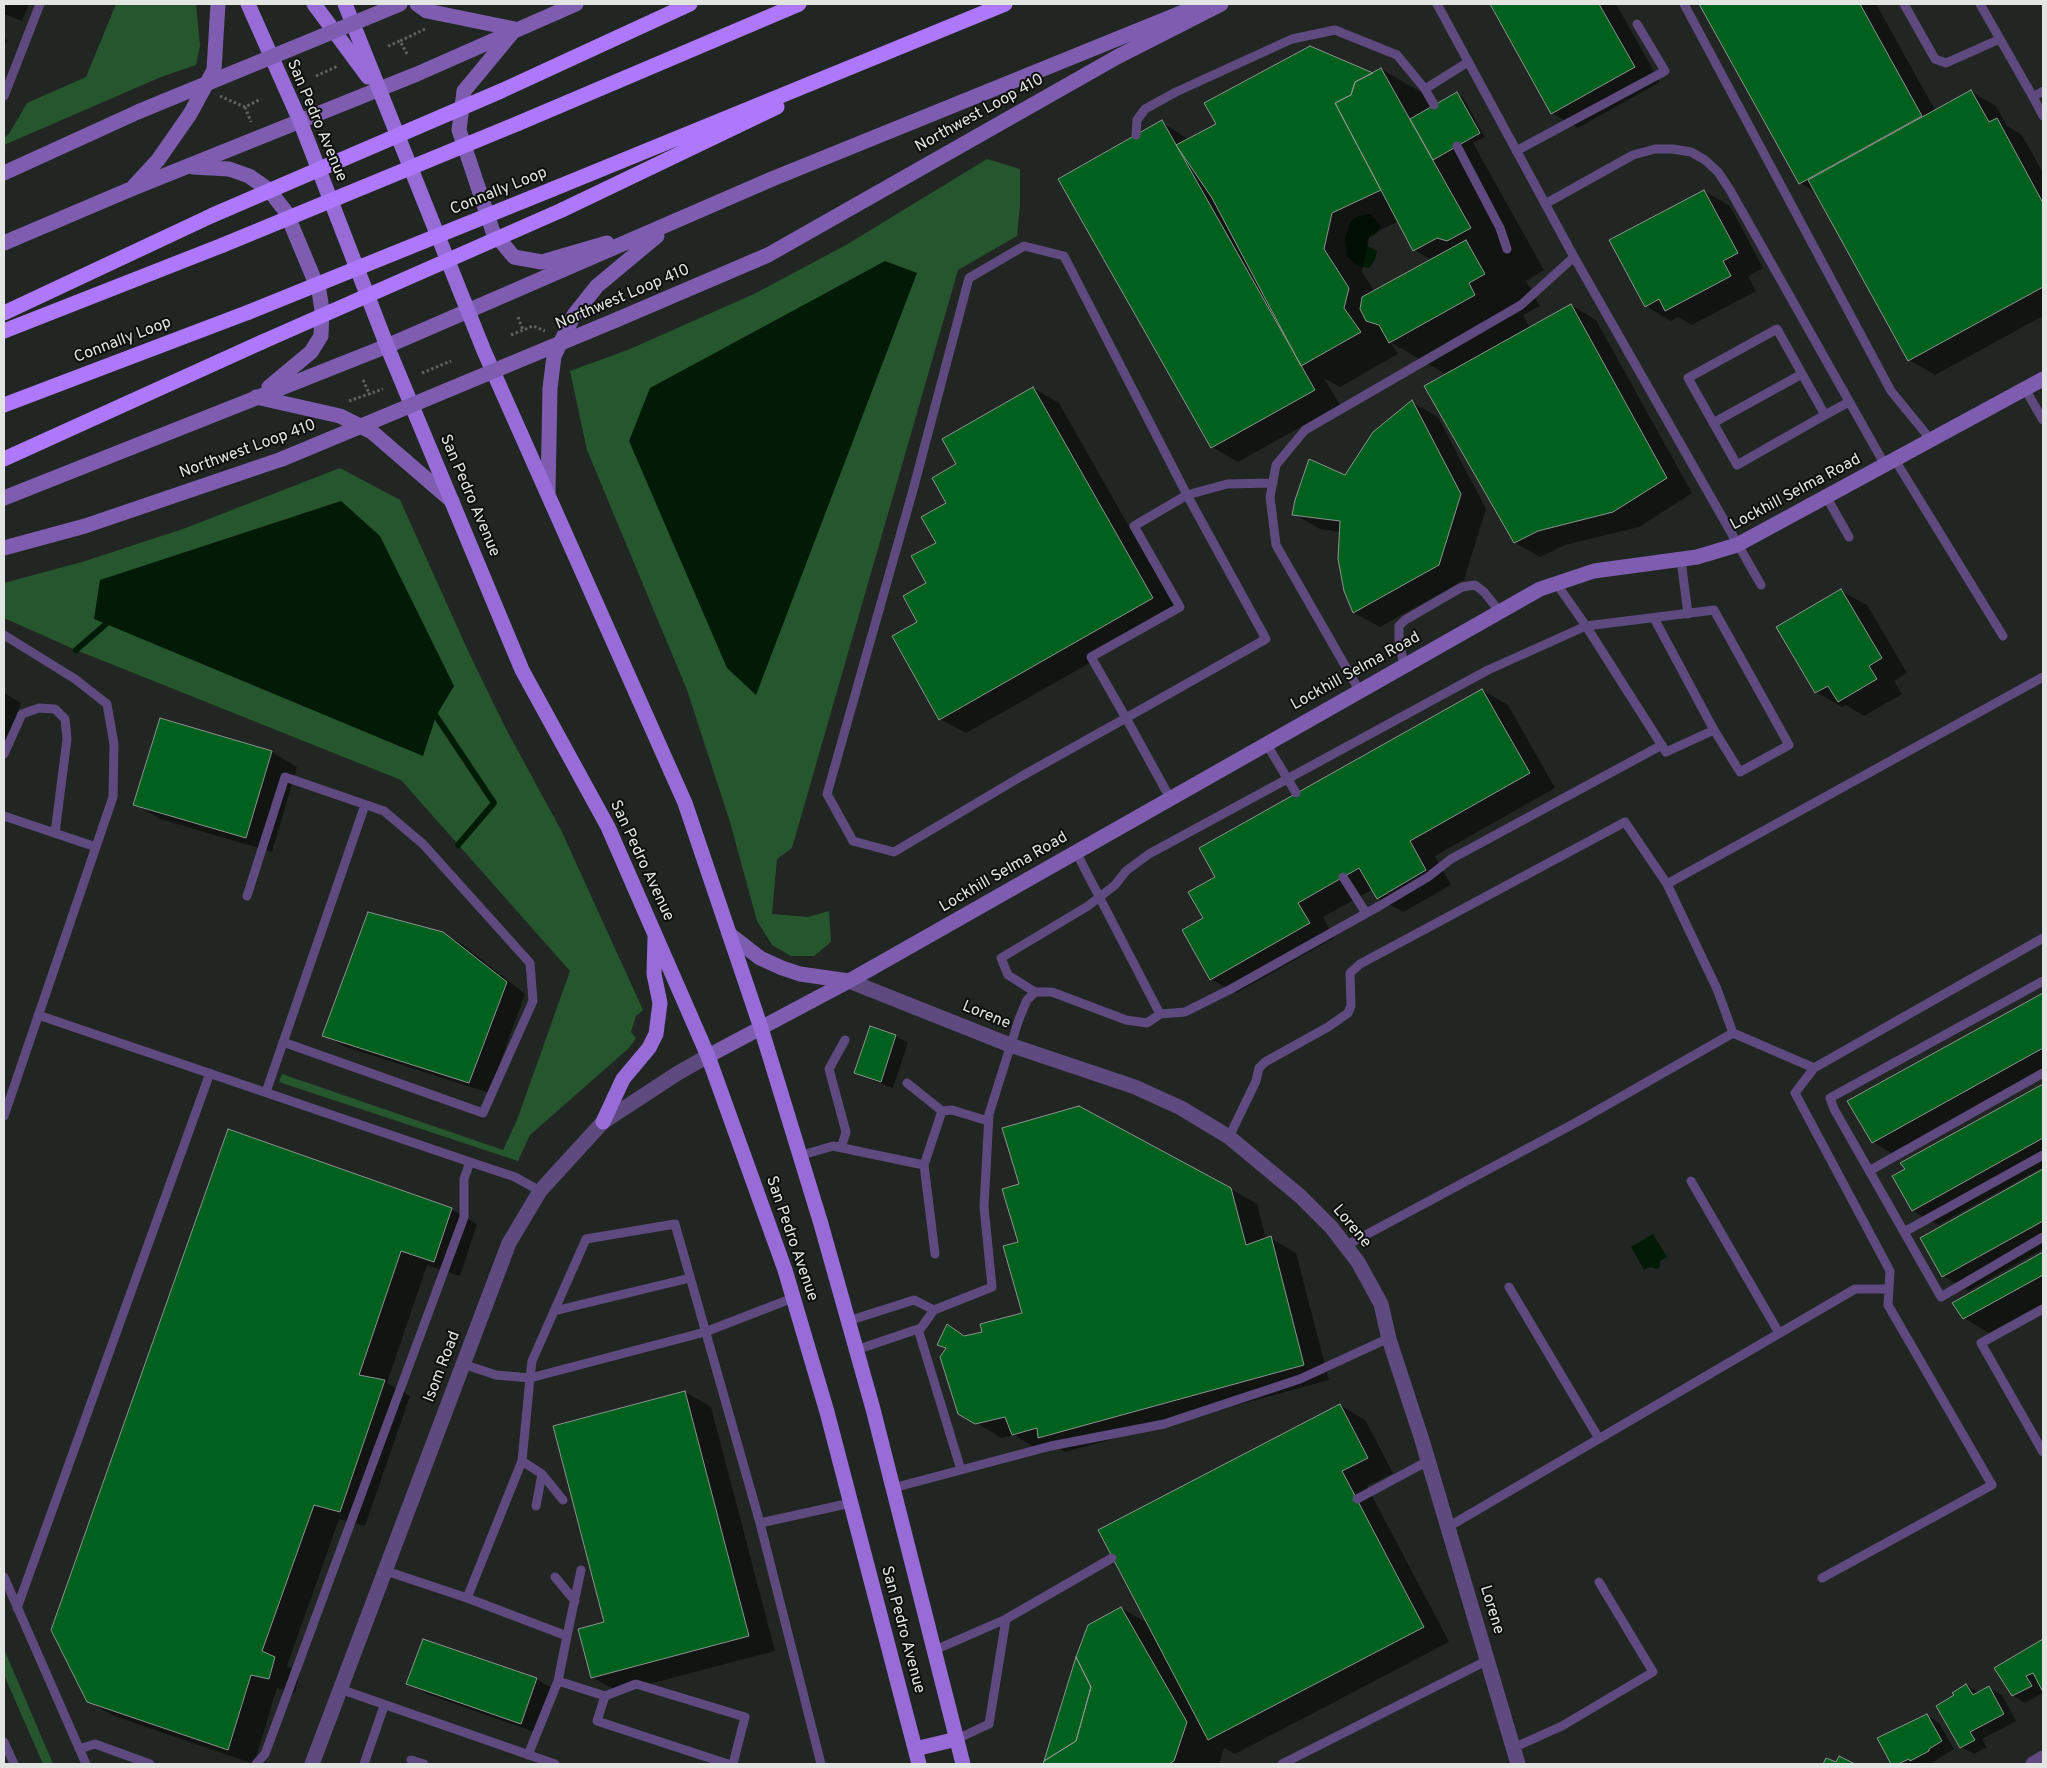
<!DOCTYPE html>
<style>
body{margin:0}
#map{position:relative;width:2047px;height:1768px;overflow:hidden;background:#222622;font-family:Overpass,sans-serif}
canvas{display:block}
.frame{position:absolute;inset:0;border:5px solid #e3e5e3;pointer-events:none}
</style>
<div id="map">
<canvas width="2047" height="1768"></canvas>
<div class="frame"></div>
</div>
<script>
const ctx = document.querySelector('canvas').getContext('2d');
ctx.lineJoin = 'round';
function fill(path, color) {
  ctx.fillStyle = color;
  ctx.fill(path, 'evenodd');
}
function toPath(rows) {
  const path = new Path2D();
  for (const r of rows) {
    path.moveTo(r[0], r[1]);
    for (let i = 2; i < r.length; i += 2) path.lineTo(r[i], r[i + 1]);
  }
  return path;
}
function trace(path, color, width, dash) {
  ctx.strokeStyle = color;
  ctx.lineWidth = width;
  ctx.lineCap = dash ? 'butt' : 'round';
  ctx.setLineDash(dash || []);
  ctx.stroke(path);
}
function label(font, color, halo, rows, align = 'center') {
  ctx.font = font + ' Overpass,sans-serif';
  ctx.lineWidth = 4;
  ctx.setLineDash([]);
  ctx.textBaseline = 'middle';
  ctx.strokeStyle = halo;
  ctx.fillStyle = color;
  for (const [text, x, y, turn = 0] of rows) {
    ctx.save();
    ctx.translate(x, y);
    ctx.rotate((+turn || 0) * Math.PI / 180);
    ctx.textAlign = isNaN(turn) ? turn : align;
    if (halo) ctx.strokeText(text, 0, 0);
    ctx.fillText(text, 0, 0);
    ctx.restore();
  }
}
const green = toPath([
 [116,4,196,4,200,46,196,65,161,77,4,145,4,138,9,134,27,103,86,77],
 [987,159,1020,169,1020,205,1017,236,958,270,792,848,777,859,772,914,808,917,829,911,831,942,814,956,791,956,772,945,757,921,730,822,687,690,587,450,570,371,630,349,754,294,846,245],
 [340,468,400,500,469,653,506,729,561,830,643,1010,636,1016,631,1032,636,1038,629,1048,530,1135,518,1161,279,1082,282,1074,503,1150,517,1120,570,971,401,780,76,650,4,618,4,583,82,562,183,529],
 [4,1649,53,1764,43,1764,4,1675]
]);
const water = toPath([
 [1370,214,1381,226,1376,234,1367,239,1368,246,1377,251,1375,260,1369,268,1358,266,1347,256,1345,238,1351,221,1358,216],
 [885,261,917,273,756,695,727,668,629,441,650,388],
 [341,501,380,536,454,686,436,716,423,756,94,619,100,580],
 [1653,1234,1667,1257,1660,1261,1660,1267,1657,1269,1650,1267,1644,1270,1631,1247]
]);
const shadow = toPath([
 [4,4,29,4,22,21,4,14],
 [1491,4,1616,4,1660,82,1578,128,1552,113],
 [1701,4,1876,4,1935,110,1970,91,1996,106,2007,126,2022,135,2043,173,2043,316,1935,375,1909,360,1817,193,1800,183],
 [4,37,7,40,4,48],
 [1381,69,1440,103,1457,94,1463,97,1485,137,1473,143,1544,270,1526,281,1540,306,1523,315,1530,328,1571,305,1596,320,1692,493,1639,527,1565,545,1540,557,1514,542,1447,375,1390,342,1398,354,1340,387,1324,378,1340,405,1238,462,1212,447,1162,122,1189,140],
 [1399,221,1414,250,1432,260,1375,292,1362,272,1370,235],
 [1704,191,1730,206,1763,268,1748,276,1756,291,1692,325,1678,317,1671,321,1646,306],
 [1033,388,1059,403,1178,613,966,733,940,719,919,622,948,503],
 [1412,402,1438,417,1486,509,1464,580,1380,627,1354,613,1346,591,1341,532,1320,529,1294,514,1345,476],
 [1841,591,1867,605,1907,673,1894,681,1902,694,1864,716,1846,705,1842,707,1816,692],
 [1482,690,1508,705,1555,788,1435,856,1451,885,1403,912,1378,898,1373,889,1323,917,1334,938,1236,993,1211,979,1204,918,1217,878],
 [4,693,21,703,4,749],
 [160,719,272,752,297,767,272,852,160,819,135,804],
 [442,933,462,944,525,994,489,1093,343,1046,324,1035],
 [2043,994,2043,1077,1898,1157,1873,1142,1849,1102],
 [871,1027,896,1036,908,1043,893,1088,868,1079,856,1072],
 [2043,1086,2043,1167,1938,1225,1912,1210,1907,1169,1902,1163],
 [229,1130,451,1209,477,1224,460,1276,427,1265,387,1383,410,1396,365,1526,339,1519,287,1666,300,1673,295,1693,277,1688,254,1764,114,1716,88,1701],
 [2043,1170,2043,1249,1968,1291,1943,1276,1921,1238],
 [1231,1189,1257,1204,1266,1239,1270,1238,1296,1253,1329,1380,1065,1452,1054,1445,1039,1450,1014,1435,1002,1438,959,1413,947,1349,939,1344,948,1326,966,1336,983,1333,1023,1314],
 [2043,1254,2043,1303,1989,1333,1964,1318,1954,1304],
 [685,1392,711,1407,775,1651,618,1692,592,1677,606,1623],
 [1340,1405,1365,1420,1393,1473,1367,1486,1449,1642,1235,1754,1224,1748,1219,1764,1044,1764,1078,1657,1121,1608,1149,1624],
 [2043,1641,2043,1693,2025,1703,2012,1695,1996,1668],
 [536,1679,555,1690,540,1734,427,1694,408,1683],
 [1966,1685,1980,1693,1989,1688,2002,1695,2016,1721,1982,1739,1987,1747,1974,1754,1961,1747,1956,1696],
 [1927,1715,1939,1723,1954,1749,1930,1764,1892,1764,1879,1739]
]);
const stream = toPath([
 [76,650,106,624],
 [436,716,494,803,458,845]
]);
const building = toPath([
 [1490,4,1599,4,1635,67,1551,114,1490,4],
 [1699,4,1860,4,1922,116,1799,184,1699,4],
 [1310,46,1373,73,1355,82,1351,95,1335,103,1381,190,1332,213,1324,249,1349,288,1344,308,1361,332,1301,366,1212,198,1176,145,1216,124,1204,103,1310,46],
 [1381,68,1471,228,1447,241,1437,238,1413,251,1335,103,1351,95,1355,82,1381,68],
 [1971,90,1989,122,1997,118,2043,203,2043,287,1908,361,1808,180,1971,90],
 [1457,92,1480,133,1433,160,1410,119,1457,92],
 [1162,120,1315,390,1211,448,1058,179,1162,120],
 [1704,190,1738,253,1723,261,1731,276,1665,311,1659,299,1645,307,1609,240,1704,190],
 [1466,240,1485,274,1469,283,1475,295,1389,343,1379,325,1366,321,1360,309,1362,297,1466,240],
 [1571,304,1667,478,1613,512,1538,531,1514,543,1424,386,1571,304],
 [1033,387,1153,598,939,720,892,636,917,622,903,596,926,583,911,556,936,543,921,517,946,503,932,478,956,464,942,439,1033,387],
 [1412,400,1461,494,1439,565,1353,613,1344,591,1338,559,1340,521,1292,515,1295,500,1309,459,1345,475,1373,432,1412,400],
 [1841,589,1882,658,1869,666,1877,679,1838,702,1828,686,1815,693,1776,627,1841,589],
 [1482,689,1530,773,1410,841,1426,870,1377,899,1359,868,1298,903,1310,923,1210,980,1182,930,1203,918,1188,892,1215,877,1199,848,1482,689],
 [160,718,272,751,246,838,133,805,160,718],
 [368,912,443,932,507,982,469,1083,322,1036,368,912],
 [2043,993,2043,1048,1872,1143,1847,1101,2043,993],
 [870,1026,896,1035,881,1082,854,1073,870,1026],
 [2043,1084,2043,1138,1912,1211,1892,1176,1905,1169,1900,1163,2043,1084],
 [1079,1106,1231,1188,1246,1245,1271,1236,1304,1365,1038,1438,1037,1428,1012,1435,1005,1417,975,1424,958,1414,940,1357,946,1348,937,1345,947,1324,964,1336,982,1332,980,1324,1022,1313,1003,1246,1018,1242,1002,1189,1019,1184,1002,1128,1079,1106],
 [228,1129,452,1208,434,1262,401,1251,359,1375,385,1380,340,1512,314,1505,262,1651,275,1657,269,1679,251,1675,228,1750,87,1702,51,1630,228,1129],
 [2043,1169,2043,1221,1942,1277,1920,1238,2043,1169],
 [2043,1252,2043,1275,1963,1319,1952,1303,2043,1252],
 [685,1391,749,1636,591,1678,578,1629,604,1622,553,1426,685,1391],
 [1340,1404,1368,1458,1342,1471,1424,1627,1208,1740,1098,1530,1340,1404],
 [1121,1607,1187,1722,1174,1761,1169,1764,1043,1764,1044,1761,1076,1741,1091,1687,1076,1657,1088,1625,1121,1607],
 [423,1639,537,1678,521,1724,406,1684,423,1639],
 [2043,1639,2043,1692,2033,1673,2026,1676,2032,1686,2012,1696,1994,1668,2043,1639],
 [1076,1657,1091,1687,1076,1741,1044,1761,1076,1657],
 [1966,1684,1973,1695,1989,1686,2004,1714,1970,1732,1975,1740,1960,1748,1936,1706,1954,1695,1952,1693,1966,1684],
 [1927,1714,1942,1741,1929,1749,1929,1751,1910,1761,1909,1759,1898,1764,1891,1764,1877,1738,1927,1714],
 [1839,1756,1855,1764,1823,1764,1826,1758,1836,1762,1839,1756]
]);
const path = toPath([
 [388,46,400,41],
 [407,54,400,41,425,29],
 [316,76,338,66],
 [220,96,245,107,261,99],
 [245,107,251,122],
 [518,317,523,330],
 [511,335,533,326,545,331],
 [422,373,451,361],
 [363,380,370,395],
 [349,401,383,389]
]);
const service = toPath([
 [1437,4,1574,257,1761,585],
 [1684,4,1891,391,1931,440],
 [1904,4,1935,59,1946,63,2000,39],
 [1980,4,2033,97],
 [1425,89,1434,105],
 [2043,91,2033,97,2043,116],
 [4,96,40,4],
 [1136,135,1137,120,1145,109,1176,92,1292,39,1335,30,1397,55,1425,89,1468,62],
 [1457,146,1500,228,1507,249],
 [1516,151,1665,71,1637,24],
 [1545,204,1633,155,1655,149,1673,149,1691,152,1705,160,1718,172,1730,190,1885,465],
 [2025,389,2043,420],
 [1825,415,1777,329,1688,378,1737,465,1825,415,1849,402],
 [1713,423,1802,374],
 [1895,460,2003,636],
 [1827,498,1849,537],
 [1681,560,1688,614],
 [1654,618,1714,730],
 [4,635,75,679,107,704,114,744,113,797,4,1116],
 [1404,665,1399,642,1399,626,1405,620,1462,587,1475,585,1484,592,1500,612],
 [1359,690,1276,545,1270,497,1276,465,1305,430,1521,305,1574,257],
 [1266,743,1296,793],
 [4,754,22,714,39,708,55,709,65,719,67,739,55,833],
 [1170,798,1126,718,1091,657,1180,607,1134,526,1187,495,1064,256,1024,246,969,278,913,490,827,794,853,841,894,852,1022,776,1126,718,1266,639,1187,495,1227,484,1273,483],
 [4,816,96,847],
 [1076,852,1160,1014],
 [1343,877,1366,913],
 [1667,884,1717,989,1733,1033],
 [247,896,285,777,384,811,423,844,530,963,533,1001,483,1113,283,1042],
 [2043,981,1830,1098,1834,1109,1941,1297,2043,1237],
 [1035,992,1008,975,1001,958,1088,906,1115,885,1126,871,1149,854,1488,670,1586,626,1714,610,1789,745,1740,772,1714,730,1666,752,1586,626,1556,583],
 [38,1015,470,1162,515,1177,540,1191],
 [907,1083,942,1111],
 [266,1092,365,805],
 [1229,1137,1256,1081,1259,1068,1265,1062,1328,1027,1348,1013,1351,1006,1350,973,1360,964,1625,822,1667,884,2043,677],
 [841,1148,846,1132,829,1069,845,1040],
 [799,1156,833,1146,924,1165],
 [1869,1171,2043,1073],
 [1691,1181,1779,1333],
 [1904,1232,2043,1155],
 [1345,1246,1577,1122,1733,1033,1814,1068],
 [935,1254,924,1165,942,1111,952,1110,988,1121],
 [1509,1287,1598,1437],
 [2043,1309,1981,1343,2043,1452],
 [554,1311,690,1278],
 [848,1321,914,1300,934,1310],
 [918,1329,961,1470],
 [856,1350,921,1328,934,1310,992,1287,984,1207,989,1114,1019,1019,1027,1000,1035,992,1052,992,1126,1020,1147,1023,1160,1014,1185,1012,1231,989,1381,905,1428,877,1451,859,1662,745],
 [463,1364,496,1375,530,1378,532,1361,586,1239,675,1224,760,1523,851,1503],
 [522,1461,542,1474,563,1500],
 [893,1488,1051,1446,1164,1424,1300,1379,1389,1338],
 [1357,1499,1428,1461],
 [536,1506,542,1474],
 [760,1523,821,1764],
 [1448,1527,1855,1289,1889,1289],
 [386,1571,467,1598,522,1461,530,1378,705,1332,793,1298],
 [4,1577,86,1764],
 [555,1577,575,1601],
 [1822,1578,1992,1485,1888,1305,1890,1271,1795,1093,1814,1068,2043,938],
 [467,1598,567,1636,558,1681,528,1755],
 [17,1608,210,1073],
 [567,1636,581,1570],
 [935,1650,1006,1619],
 [558,1681,605,1696,636,1684,745,1717,733,1764],
 [340,1689,555,1764],
 [605,1696,597,1721,728,1764],
 [957,1739,989,1724,1006,1619,1112,1558],
 [4,1742,14,1764],
 [1513,1748,1562,1726,1653,1672,1599,1582],
 [79,1749,95,1744,150,1764],
 [411,1760,424,1764],
 [256,1764,265,1754,464,1217,464,1179,470,1162],
 [364,1764,384,1706],
 [1282,1764,1488,1660]
]);
const minor = toPath([
 [2033,1764,2043,1758]
]);
const tertiary = toPath([
 [849,981,1010,1045,1135,1087,1181,1108,1229,1137,1300,1196,1331,1227,1358,1262,1381,1304,1389,1339,1422,1440,1518,1764],
 [312,1764,509,1243,540,1191,603,1122,678,1073,708,1056]
]);
const secondary = toPath([
 [417,4,427,11,515,29],
 [512,33,464,91,459,130,493,232,514,257,542,262,607,243],
 [193,167,229,169,249,176,269,190,286,212,319,291,322,310,321,336,311,352,269,387],
 [4,173,140,111],
 [134,186,158,160,190,114,214,70,218,4],
 [4,243,131,189,417,74,576,4],
 [616,320,768,255,1117,57,1221,4],
 [256,397,340,416,372,432,452,501],
 [548,492,550,388,554,356,574,315,597,286,657,236],
 [4,498,387,346,772,179,1203,4],
 [4,548,85,526,282,459],
 [729,934,760,958,782,968,800,974,849,981],
 [708,1056,849,981,1540,589,1594,571,1697,557,1737,545,2043,379]
]);
const primary = toPath([
 [248,4,300,121,387,346,522,670,608,827,708,1056,785,1270,827,1412,919,1764],
 [314,4,368,77],
 [345,4,484,351,685,803,761,1028,821,1224,873,1409,963,1764],
 [603,1122,623,1079,649,1048,656,1034,660,1003,654,974,655,938],
 [915,1749,957,1739]
]);
const motorway = toPath([
 [501,91,690,4],
 [519,123,799,4],
 [553,189,1005,4],
 [562,210,777,107],
 [4,313,213,215],
 [4,331,223,245],
 [4,405,249,312],
 [4,459,262,342]
]);
const secondaryBridge = toPath([
 [140,111,400,4],
 [282,459,616,320]
]);
const motorwayBridge = toPath([
 [213,215,501,91],
 [223,245,519,123],
 [249,312,553,189],
 [262,342,562,210]
]);
const streetNames = [
 ["Northwest Loop 410",980,114,-29],
 ["San Pedro Avenue",316,121,67],
 ["Connally Loop",499,192,-22],
 ["Northwest Loop 410",623,298,-23],
 ["Connally Loop",123,341,-21],
 ["Northwest Loop 410",248,450,-20],
 ["Lockhill Selma Road",1796,493,-28],
 ["San Pedro Avenue",469,496,67],
 ["Lockhill Selma Road",1356,672,-29],
 ["San Pedro Avenue",641,861,65],
 ["Lockhill Selma Road",1004,873,-30],
 ["Lorene",986,1016,22],
 ["Lorene",1351,1227,50],
 ["San Pedro Avenue",791,1239,71],
 ["Isom Road",443,1367,-69],
 ["Lorene",1491,1610,73],
 ["San Pedro Avenue",902,1630,75]
];
fill(green, '#26562d');
fill(water, '#021b06');
fill(shadow, '#0007');
trace(stream, '#021b06', 6);
fill(building, '#00611f');
trace(building, '#8e938e', 1);
trace(path, '#5f625f', 3, [2.5, 2.5]);
trace(service, '#5e4a7e', 9);
trace(minor, '#5e4a7e', 15);
trace(tertiary, '#5e4a7e', 15);
trace(secondary, '#7e5db0', 15);
trace(primary, '#976cd7', 15);
trace(motorway, '#ad78fb', 15);
trace(secondaryBridge, '#7e5db0', 15);
trace(motorwayBridge, '#ad78fb', 15);
label('16px', '#e3e5e3', '#0d0f0d', streetNames);
</script>
